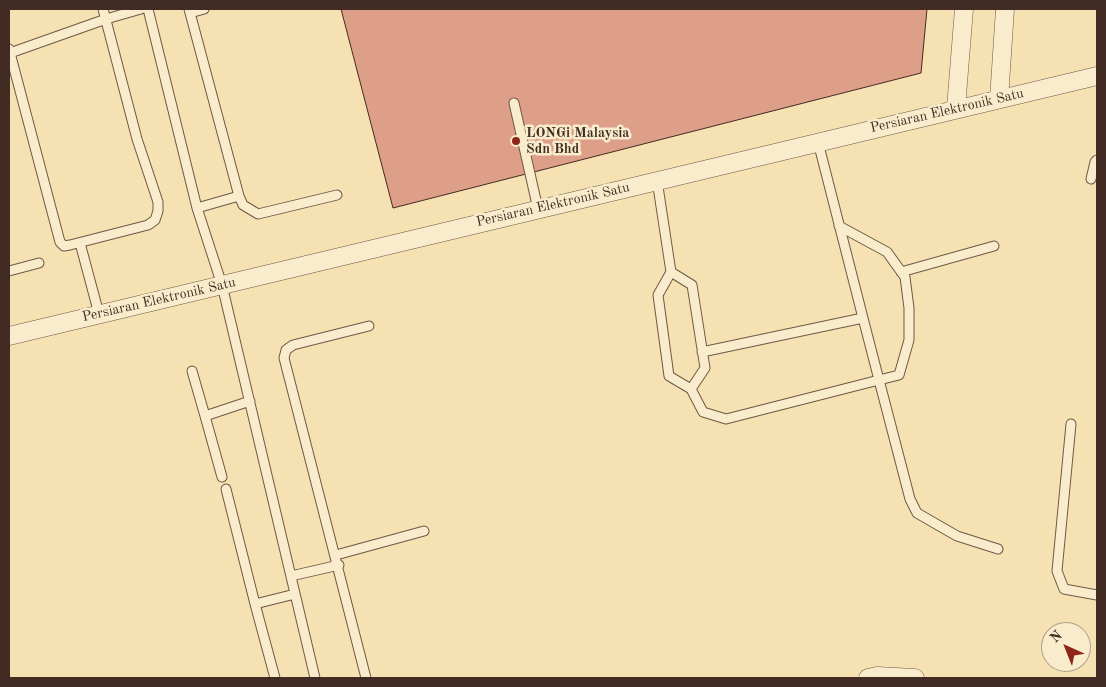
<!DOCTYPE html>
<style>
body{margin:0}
#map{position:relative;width:1106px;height:687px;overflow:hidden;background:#f5e1b2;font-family:"Old Standard TT",serif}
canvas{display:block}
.frame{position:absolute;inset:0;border:10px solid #422b22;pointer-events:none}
.north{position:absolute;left:1041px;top:622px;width:50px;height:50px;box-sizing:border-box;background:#f8eccd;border:1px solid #af9f89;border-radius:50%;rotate:316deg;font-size:14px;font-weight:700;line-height:20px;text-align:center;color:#422b22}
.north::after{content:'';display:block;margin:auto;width:18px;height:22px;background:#8f2418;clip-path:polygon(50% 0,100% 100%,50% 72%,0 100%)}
</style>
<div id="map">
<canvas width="1106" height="687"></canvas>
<div class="frame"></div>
<div class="north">N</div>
</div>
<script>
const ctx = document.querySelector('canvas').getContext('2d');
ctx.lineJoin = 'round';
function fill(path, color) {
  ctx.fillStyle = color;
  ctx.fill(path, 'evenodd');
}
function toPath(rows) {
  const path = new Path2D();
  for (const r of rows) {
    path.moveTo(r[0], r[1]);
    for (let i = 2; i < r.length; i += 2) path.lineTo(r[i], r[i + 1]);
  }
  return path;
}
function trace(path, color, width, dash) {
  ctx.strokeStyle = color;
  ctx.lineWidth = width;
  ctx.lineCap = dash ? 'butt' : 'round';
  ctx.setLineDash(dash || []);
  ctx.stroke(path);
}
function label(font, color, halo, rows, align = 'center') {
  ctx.font = font + ' "Old Standard TT",serif';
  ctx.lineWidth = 5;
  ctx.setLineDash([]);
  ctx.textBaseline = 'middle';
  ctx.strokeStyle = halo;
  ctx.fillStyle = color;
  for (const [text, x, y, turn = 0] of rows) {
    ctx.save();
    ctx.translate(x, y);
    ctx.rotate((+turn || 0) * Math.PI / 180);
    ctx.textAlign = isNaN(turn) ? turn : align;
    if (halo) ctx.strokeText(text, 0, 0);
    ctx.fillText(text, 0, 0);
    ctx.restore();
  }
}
const building = toPath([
 [341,9,927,9,921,73,393,208,341,9]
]);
const service = toPath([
 [148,9,197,208,222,285,315,678],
 [189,9,239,196,197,208],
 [190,13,204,9],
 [9,49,60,242,64,246,70,245,148,225,155,220,158,211,158,202,137,139,103,9],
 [10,53,106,19,141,9],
 [514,103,538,209],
 [818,142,863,318,879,380,899,375,909,340,909,308,905,277,887,252,839,226],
 [1091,179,1095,162,1097,160],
 [657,180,671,272,658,295,669,376,691,389,703,412,726,419,879,380,910,499,917,513,957,536,998,549],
 [239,196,243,205,258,214,337,195],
 [80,243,99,314],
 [9,271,39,263],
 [671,272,692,285,705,368,691,389],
 [901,272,994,246],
 [702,352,863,318],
 [192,371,205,416,250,401],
 [205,416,222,477],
 [1071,424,1057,571,1064,589,1097,595],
 [226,489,255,604],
 [336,555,424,531],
 [291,576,339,565],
 [275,678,255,604,295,594],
 [366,678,284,358,286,350,293,345,369,326]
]);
const minor = toPath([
 [999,99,1005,9],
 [956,108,964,9],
 [9,336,1097,76],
 [868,678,877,676,915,678]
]);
const markers = [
 [516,141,5,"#8f2418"]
];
const streetNames = [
 ["Persiaran Elektronik Satu",947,111,-13],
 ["Persiaran Elektronik Satu",553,205,-13],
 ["Persiaran Elektronik Satu",159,300,-13]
];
const poiNames = [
 ["LONGi Malaysia",526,133],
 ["Sdn Bhd",526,149]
];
fill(building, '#de9f89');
trace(building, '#422b22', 1);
trace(service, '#6f5846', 11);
trace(minor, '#6f5846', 19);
trace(service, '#f8eccd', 9);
trace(minor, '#f8eccd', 18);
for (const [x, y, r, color] of markers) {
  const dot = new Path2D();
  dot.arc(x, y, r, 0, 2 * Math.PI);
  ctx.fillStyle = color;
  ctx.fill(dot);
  trace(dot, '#f8eccd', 2);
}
label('14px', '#422b22', '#f8eccd', streetNames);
label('bold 14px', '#422b22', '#f8eccd', poiNames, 'left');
</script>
